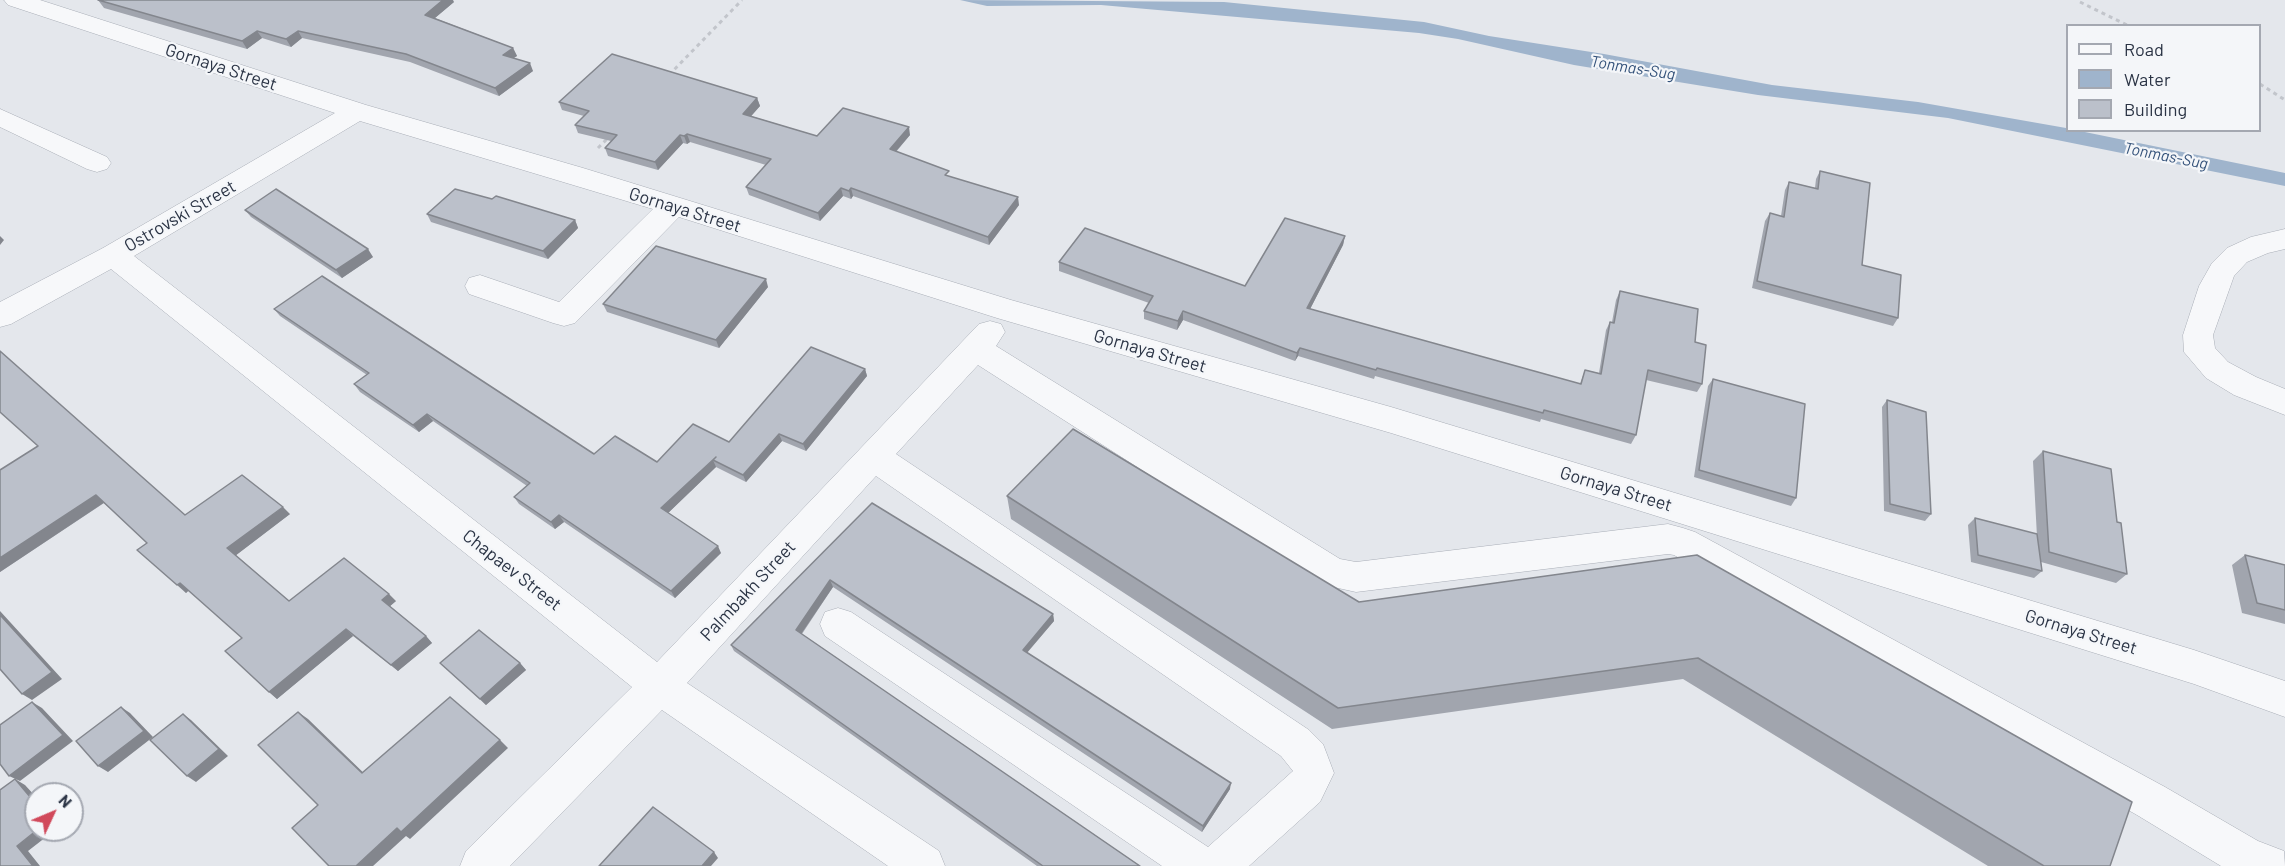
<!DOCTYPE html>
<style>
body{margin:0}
#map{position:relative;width:2285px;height:866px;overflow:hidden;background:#e4e7ec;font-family:Barlow,sans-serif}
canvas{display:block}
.legend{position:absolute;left:2066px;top:24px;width:195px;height:108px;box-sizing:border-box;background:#f4f6f9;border:2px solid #a4a8b1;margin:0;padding:8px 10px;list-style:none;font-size:18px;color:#2b3445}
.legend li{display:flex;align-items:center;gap:12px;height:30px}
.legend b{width:30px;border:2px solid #a4a8b1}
.north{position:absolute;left:24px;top:782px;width:60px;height:60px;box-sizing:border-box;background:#f4f6f9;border:2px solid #a4a8b1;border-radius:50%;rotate:46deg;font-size:16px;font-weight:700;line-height:24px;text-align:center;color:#2b3445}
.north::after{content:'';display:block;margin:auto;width:21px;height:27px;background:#d1495b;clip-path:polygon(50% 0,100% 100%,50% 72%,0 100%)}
</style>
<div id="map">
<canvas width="2285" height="866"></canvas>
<ul class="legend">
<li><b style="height:8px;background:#f7f8fa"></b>Road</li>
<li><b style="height:16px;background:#9fb4cc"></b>Water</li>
<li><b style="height:16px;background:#bbc0ca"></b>Building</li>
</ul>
<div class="north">N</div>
</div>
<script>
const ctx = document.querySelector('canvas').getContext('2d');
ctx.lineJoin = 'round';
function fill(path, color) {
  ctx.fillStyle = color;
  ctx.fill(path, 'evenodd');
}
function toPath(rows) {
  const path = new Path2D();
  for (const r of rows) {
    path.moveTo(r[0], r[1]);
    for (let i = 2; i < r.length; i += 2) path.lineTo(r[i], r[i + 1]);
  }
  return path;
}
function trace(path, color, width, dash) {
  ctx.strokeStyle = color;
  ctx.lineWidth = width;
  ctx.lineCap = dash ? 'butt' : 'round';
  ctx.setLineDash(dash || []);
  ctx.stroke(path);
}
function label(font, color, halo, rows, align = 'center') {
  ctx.font = font + ' Barlow,sans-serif';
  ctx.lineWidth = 4.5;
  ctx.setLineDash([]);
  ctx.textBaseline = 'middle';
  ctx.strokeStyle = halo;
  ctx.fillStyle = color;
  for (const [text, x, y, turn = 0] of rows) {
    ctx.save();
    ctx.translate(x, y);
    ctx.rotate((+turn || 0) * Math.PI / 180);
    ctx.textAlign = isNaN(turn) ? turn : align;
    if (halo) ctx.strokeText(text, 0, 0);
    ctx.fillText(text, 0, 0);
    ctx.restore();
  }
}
const water = toPath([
 [960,0,1224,2,1424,22,1489,36,1604,54,1772,85,1918,102,2066,128,2068,130,2080,131,2285,173,2285,186,1948,118,1758,95,1574,65,1458,39,1419,33,1101,5,987,6]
]);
const path = toPath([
 [2080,2,2129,26],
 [669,75,742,0],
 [2260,84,2285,100],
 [598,148,610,136]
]);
const minor = toPath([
 [4,0,40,0,366,105,583,168,1011,300,1391,407,2194,650,2285,681,2285,717,2194,684,1391,433,997,318,679,217,575,323,564,326,553,323,469,294,465,286,469,278,480,275,559,302,653,209,360,121,134,256,657,662,979,324,990,321,1001,324,1005,332,996,346,1340,559,1356,562,1668,524,1683,528,1695,532,2165,787,2258,841,2284,851,2285,866,2221,866,2137,815,1674,555,1668,554,1356,592,1320,584,978,365,896,454,1309,730,1323,744,1334,773,1320,802,1249,866,1162,866,825,636,820,624,825,612,838,608,851,612,1208,847,1293,771,1281,756,876,476,687,683,939,851,945,866,888,866,662,710,510,866,460,866,466,851,632,687,111,269,11,324,0,327,0,302,103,248,335,113,8,5,4,0],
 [0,109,107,157,111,163,107,169,97,172,87,169,0,127,0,109],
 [2285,229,2285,249,2268,253,2247,262,2234,276,2213,335,2215,348,2228,362,2256,377,2285,389,2285,415,2234,395,2206,378,2184,352,2183,335,2199,286,2212,263,2227,248,2251,237,2285,229]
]);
const wall = toPath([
 [98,0,454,2,435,18,513,48,517,56,513,58,533,71,499,96,410,62,302,38,291,47,262,38,247,49,104,8],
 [757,98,760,106,751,116,817,136,910,135,896,152,950,177,1019,205,989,245,853,196,851,199,843,196,820,221,749,195,746,187,766,165,690,142,687,144,683,143,658,170,608,156,605,148,611,141,578,133,575,125,584,116,562,110,559,102],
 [1820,171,1862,265,1898,318,1893,326,1752,288,1765,221,1770,213,1781,216,1785,190,1789,182,1815,188,1816,179],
 [492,199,575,220,578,228,548,259,431,222,427,214],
 [245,210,373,257,342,278,251,217],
 [1345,236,1343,245,1310,309,1580,384,1585,370,1599,373,1606,330,1610,322,1612,322,1616,300,1620,291,1695,342,1702,384,1697,392,1646,380,1636,435,1631,444,1541,419,1540,422,1375,376,1374,379,1298,356,1295,361,1183,320,1177,330,1144,319,1144,311,1149,303,1059,271,1059,262,1245,286],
 [768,287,719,348,607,312,603,304],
 [274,309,594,454,657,462,729,442,865,369,867,376,806,451,782,441,746,482,716,467,668,513,721,553,675,598,564,522,555,529,519,504,514,497,527,486,433,421,419,432,360,392,354,384,367,375,280,316],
 [1713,379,1796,498,1791,506,1694,477,1708,386],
 [1887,400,1931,514,1925,521,1884,511,1882,407],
 [2043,451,2127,574,2116,583,2041,562,2042,571,2034,578,1971,562,1968,525,1975,518,2037,537,2033,461],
 [0,470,185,515,290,514,236,555,289,601,396,601,390,606,426,636,432,643,398,671,353,636,277,699,269,692,242,638,189,590,186,593,147,543,104,503,0,572],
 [1007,496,1359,602,1697,555,2110,866,1988,866,1683,679,1332,729,1011,519],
 [872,503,1053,614,1054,621,1027,653,1230,789,1202,832,833,587,802,634,1140,866,1037,866,734,651,731,645],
 [2245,555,2285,565,2285,624,2242,613,2232,565],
 [440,663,520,663,526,670,486,705]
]);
const shadedWall = toPath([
 [443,0,453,0,454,2,429,23,425,15],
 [257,31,262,38,247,49,242,41],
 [298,31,302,38,291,47,286,39],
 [513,48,517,56,506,63,503,55],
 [530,63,533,71,499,96,495,88],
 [757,98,760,106,746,122,743,114],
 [909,127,910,135,891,157,890,149],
 [687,134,690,142,687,144,684,136],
 [680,135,683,143,658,170,655,162],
 [841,188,843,196,820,221,818,213],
 [851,188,853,196,851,199,849,191],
 [1018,197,1019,205,989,245,988,237],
 [575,220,578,228,548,259,543,251],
 [0,236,4,240,0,245],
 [1345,236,1343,245,1306,317,1307,308],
 [368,249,373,257,342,278,336,270],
 [766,279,768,287,719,348,716,340],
 [1183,311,1183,320,1177,330,1178,321],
 [1300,348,1298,356,1295,361,1297,353],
 [865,369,867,376,806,451,803,444],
 [427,414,433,421,419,432,413,425],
 [779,434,782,441,746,482,743,475],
 [716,457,713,460,716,467,665,516,661,508],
 [96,495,105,502,0,572,0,558],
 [283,507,290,514,235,556,227,548],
 [559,515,564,522,555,529,551,522],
 [718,546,721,553,675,598,671,591],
 [830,580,833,587,799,637,796,630],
 [180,583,189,590,186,593,177,585],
 [389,594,396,601,389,607,382,600],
 [0,611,62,679,32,700,22,694,0,615],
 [1053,614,1054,621,1024,656,1023,650],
 [346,629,353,636,277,699,269,692],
 [426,636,432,643,398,671,391,665],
 [520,663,526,670,486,705,480,699],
 [32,702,42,708,73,741,20,781,9,776],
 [121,707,130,713,153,737,108,772,98,766],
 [298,712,308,719,372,781,362,773],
 [183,714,191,720,228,756,196,782,187,776],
 [500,740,508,748,410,839,406,836,373,866,356,866,397,828],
 [15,779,25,785,36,797,36,804],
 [1231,783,1230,789,1202,832,1203,826],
 [37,830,55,830,28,851,40,866,33,866,17,846],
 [714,852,718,858,711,866,702,866]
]);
const building = toPath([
 [98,0,443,0,425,15,513,48,503,55,530,63,495,88,406,54,298,31,286,39,257,31,242,41,98,0],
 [612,54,757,98,743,114,817,136,843,108,909,127,890,149,949,171,945,175,1018,197,988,237,851,188,849,191,841,188,818,213,746,187,771,159,687,134,684,136,680,135,655,162,605,148,617,135,575,125,589,111,559,102,612,54],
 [1820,171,1870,183,1862,265,1901,275,1898,318,1757,281,1770,213,1784,217,1789,182,1818,189,1820,171],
 [276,189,368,249,336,270,245,210,276,189],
 [455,189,492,199,496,196,575,220,543,251,427,214,455,189],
 [1285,218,1345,236,1307,308,1581,384,1585,370,1601,374,1610,322,1614,323,1620,291,1698,309,1695,342,1706,345,1702,384,1648,370,1636,435,1544,410,1543,413,1377,368,1376,370,1300,348,1297,353,1183,311,1178,321,1144,311,1153,296,1059,262,1085,228,1245,286,1285,218],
 [656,246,766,279,716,340,603,304,656,246],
 [322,276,594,454,615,436,657,462,693,424,729,442,811,347,865,369,803,444,779,434,743,475,713,460,716,457,661,508,718,546,671,591,559,515,551,522,514,497,530,483,427,414,413,425,354,384,369,373,274,309,322,276],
 [0,351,185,515,242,475,283,507,227,548,289,601,344,558,389,594,382,600,426,636,391,665,346,629,269,692,225,651,242,638,180,583,177,585,137,550,147,543,96,495,0,558,0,470,38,446,0,412,0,351],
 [1713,379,1805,404,1796,498,1699,470,1713,379],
 [1887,400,1926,412,1931,514,1890,504,1887,400],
 [1073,429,1359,602,1697,555,2132,802,2110,866,2044,866,1698,658,1338,708,1007,496,1073,429],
 [2043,451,2111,469,2117,522,2121,523,2127,574,2049,552,2043,451],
 [872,503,1053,614,1023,650,1231,783,1203,826,830,580,796,630,1140,866,1043,866,731,645,872,503],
 [1975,518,2037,534,2042,571,1978,555,1975,518],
 [2245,555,2285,565,2285,610,2257,603,2245,555],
 [0,615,52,672,22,694,0,669,0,615],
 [479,630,520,663,480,699,440,663,479,630],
 [450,697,500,740,401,832,397,828,356,866,329,866,292,828,318,805,258,745,298,712,362,773,450,697],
 [32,702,63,735,9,776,0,764,0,725,32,702],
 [121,707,144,731,98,766,76,741,121,707],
 [183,714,219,749,187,776,150,740,183,714],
 [15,779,36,804,36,830,37,830,17,846,33,866,0,866,0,790,15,779],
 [653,807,714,852,702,866,599,866,653,807]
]);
const farWaternames = [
 ["Tonmas-Sug",1633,68,9],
 ["Tonmas-Sug",2166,156,11]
];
const streetNames = [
 ["Gornaya Street",221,67,18],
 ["Gornaya Street",685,210,17],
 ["Ostrovski Street",180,216,-30],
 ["Gornaya Street",1150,351,16],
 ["Gornaya Street",1616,489,17],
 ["Chapaev Street",512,570,38],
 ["Palmbakh Street",748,591,-47],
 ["Gornaya Street",2081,632,17]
];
fill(water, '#9fb4cc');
trace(minor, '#a9aeb7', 1);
trace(path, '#c2c5cb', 3, [4, 4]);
fill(minor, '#f7f8fa');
fill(wall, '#a1a5ae');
fill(shadedWall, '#83868d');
fill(building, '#bbc0ca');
trace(building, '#83868d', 1.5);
label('italic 16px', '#34527a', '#f4f6f9', farWaternames);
label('18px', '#2b3445', '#f4f6f9', streetNames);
</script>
